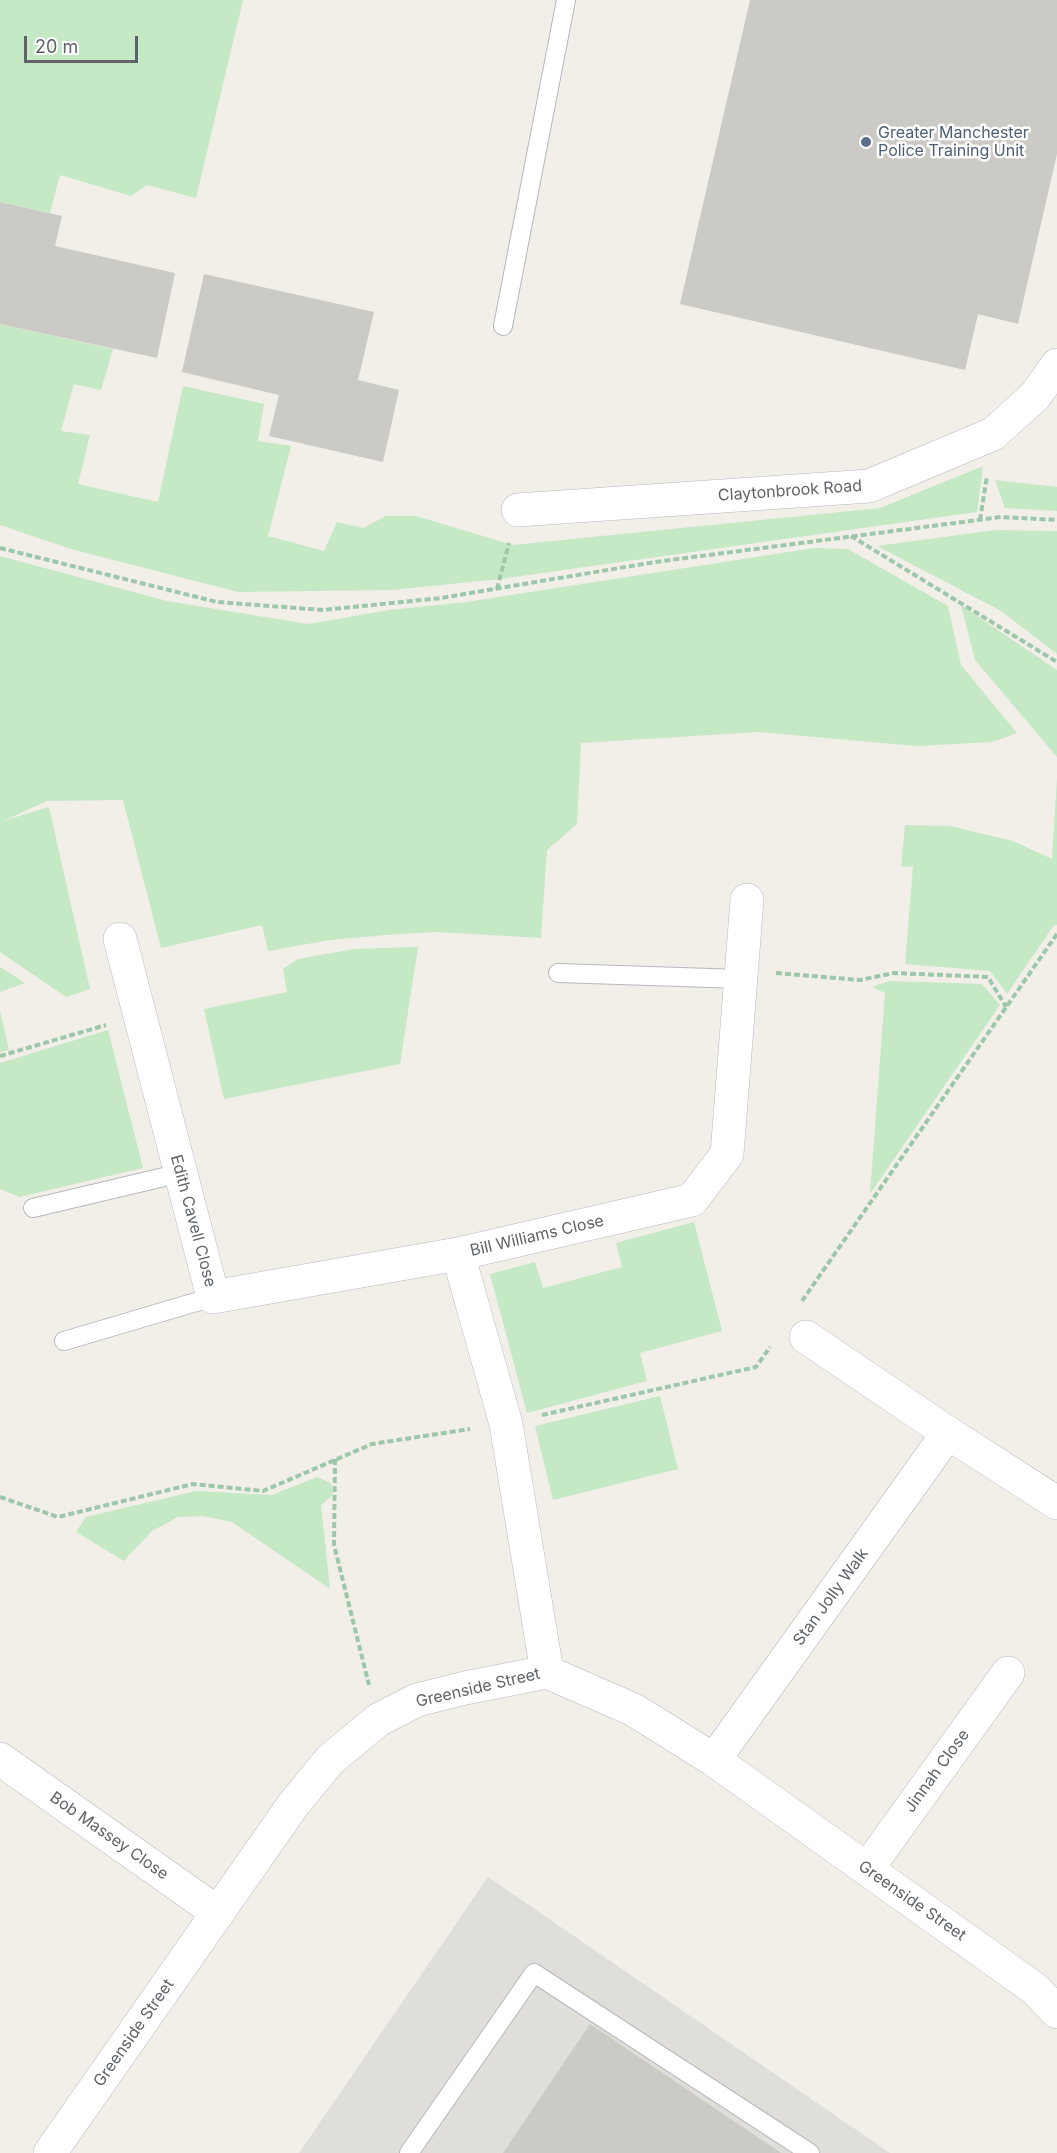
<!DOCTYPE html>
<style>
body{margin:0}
#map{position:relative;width:1057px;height:2153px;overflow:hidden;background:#f1efe8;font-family:Inter,sans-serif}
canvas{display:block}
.scale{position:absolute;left:24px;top:36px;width:114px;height:27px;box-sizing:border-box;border:3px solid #5f6368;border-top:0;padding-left:8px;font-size:18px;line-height:21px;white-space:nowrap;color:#5f6368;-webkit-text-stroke:4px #fff;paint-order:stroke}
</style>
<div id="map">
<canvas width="1057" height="2153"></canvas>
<div class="scale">20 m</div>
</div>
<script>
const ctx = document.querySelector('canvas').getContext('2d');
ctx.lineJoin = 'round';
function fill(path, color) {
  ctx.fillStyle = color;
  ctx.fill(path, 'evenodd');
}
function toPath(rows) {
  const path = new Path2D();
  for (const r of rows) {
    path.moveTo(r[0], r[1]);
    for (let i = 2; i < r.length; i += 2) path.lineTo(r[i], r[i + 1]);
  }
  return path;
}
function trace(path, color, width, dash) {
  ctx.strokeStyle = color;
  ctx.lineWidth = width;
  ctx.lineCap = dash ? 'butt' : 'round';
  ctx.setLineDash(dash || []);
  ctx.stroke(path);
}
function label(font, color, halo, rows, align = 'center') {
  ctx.font = font + ' Inter,sans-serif';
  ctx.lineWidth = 5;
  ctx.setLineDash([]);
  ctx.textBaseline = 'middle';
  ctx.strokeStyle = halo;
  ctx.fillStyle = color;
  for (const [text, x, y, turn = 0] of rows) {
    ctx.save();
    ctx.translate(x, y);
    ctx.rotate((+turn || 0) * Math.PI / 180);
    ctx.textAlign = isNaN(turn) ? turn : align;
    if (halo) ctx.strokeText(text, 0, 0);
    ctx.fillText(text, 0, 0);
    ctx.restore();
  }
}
const industrial = toPath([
 [488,1877,890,2153,299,2153]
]);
const green = toPath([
 [0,0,243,0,196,198,147,185,131,196,60,175,50,213,0,202],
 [0,324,113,349,101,390,74,384,61,431,90,435,78,484,158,502,183,386,264,404,258,441,291,446,268,536,324,551,337,522,363,528,386,516,416,516,513,545,880,508,983,466,977,512,500,579,392,590,238,592,71,549,0,525],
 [995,480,1057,487,1057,511,1005,508],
 [996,530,1057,531,1057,654,1001,611,877,546],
 [814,548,848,549,948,606,961,665,1017,733,992,742,916,746,759,732,581,743,577,824,547,850,541,938,436,932,386,935,330,940,268,951,262,925,161,948,123,800,47,801,3,821,49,807,90,989,66,997,0,952,0,556,167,601,308,624,390,610,466,602],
 [961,605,1057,670,1057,757,975,660],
 [1057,778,1057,925,1054,925,1007,994,990,971,905,964,913,866,901,867,905,825,950,826,1013,841,1052,859],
 [418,947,400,1064,224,1099,204,1009,287,992,283,969,298,959,354,949],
 [0,967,25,983,0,992],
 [889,981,982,984,1000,1005,870,1194,885,993,872,987],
 [0,1011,9,1050,0,1052],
 [108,1030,143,1168,19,1197,0,1189,0,1063],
 [694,1222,722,1331,640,1353,647,1381,527,1413,490,1274,535,1262,543,1288,622,1267,616,1243],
 [660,1396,678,1469,553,1500,535,1426],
 [317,1477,331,1483,333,1495,321,1505,330,1589,232,1522,203,1516,178,1517,152,1531,124,1561,76,1532,86,1517,196,1491,272,1495]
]);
const building = toPath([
 [750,0,1057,0,1057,154,1018,324,978,314,965,370,680,304],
 [0,202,62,216,55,246,175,273,157,358,0,324],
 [204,274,374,312,358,380,399,390,383,462,269,436,279,395,182,372],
 [590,2024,781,2153,503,2153]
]);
const path = toPath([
 [980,520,987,476],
 [851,536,1057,662],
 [0,548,217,602,323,610,441,598,655,562,1001,517,1057,520],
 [497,589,509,543],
 [776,973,860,980,894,973,988,977,1006,1007],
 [0,1056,106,1025],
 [802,1301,1057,934],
 [542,1415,756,1367,770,1347],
 [335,1459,334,1545,369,1685],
 [0,1497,58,1517,193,1484,263,1491,372,1444,470,1429]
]);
const service = toPath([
 [503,326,566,0],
 [558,973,741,979],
 [33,1208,181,1173],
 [64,1341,213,1297],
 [409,2153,534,1973,810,2153]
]);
const minor = toPath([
 [518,510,869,486,993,434,1035,396,1057,365],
 [120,939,213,1297,458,1254],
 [806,1337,948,1433],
 [547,1672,506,1424,458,1254,692,1200,727,1154,747,900],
 [0,1759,218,1913],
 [714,1760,948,1433,1057,1503],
 [867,1869,1008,1673]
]);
const tertiary = toPath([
 [50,2153,293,1805,330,1760,378,1720,417,1700,465,1688,547,1672,634,1710,714,1760,1035,1989,1057,2012]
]);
const markers = [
 [866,142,6,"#5c6f8a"]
];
const serviceNames = [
 ["Greater Manchester",878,133],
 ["Police Training Unit",878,151]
];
const streetNames = [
 ["Claytonbrook Road",790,491,-4],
 ["Edith Cavell Close",193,1221,75],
 ["Bill Williams Close",537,1236,-13],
 ["Stan Jolly Walk",831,1597,-54],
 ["Greenside Street",478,1688,-13],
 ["Jinnah Close",937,1771,-54],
 ["Bob Massey Close",109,1836,35],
 ["Greenside Street",912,1901,35],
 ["Greenside Street",134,2033,-55]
];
fill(industrial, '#e0deda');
fill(green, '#c5e8c5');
fill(building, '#cccac5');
trace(service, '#b5b8bc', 20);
trace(minor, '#b5b8bc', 34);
trace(tertiary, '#b5b8bc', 34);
trace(path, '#9cc7a9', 4, [6, 3]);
trace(service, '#fff', 18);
trace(minor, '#fff', 33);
trace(tertiary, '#fff', 33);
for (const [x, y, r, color] of markers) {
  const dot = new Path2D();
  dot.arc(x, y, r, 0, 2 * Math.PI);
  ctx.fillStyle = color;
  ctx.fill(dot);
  trace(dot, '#fff', 2);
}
label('16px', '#4e5e75', '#fff', serviceNames, 'left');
label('16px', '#5f6368', '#fff', streetNames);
</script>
